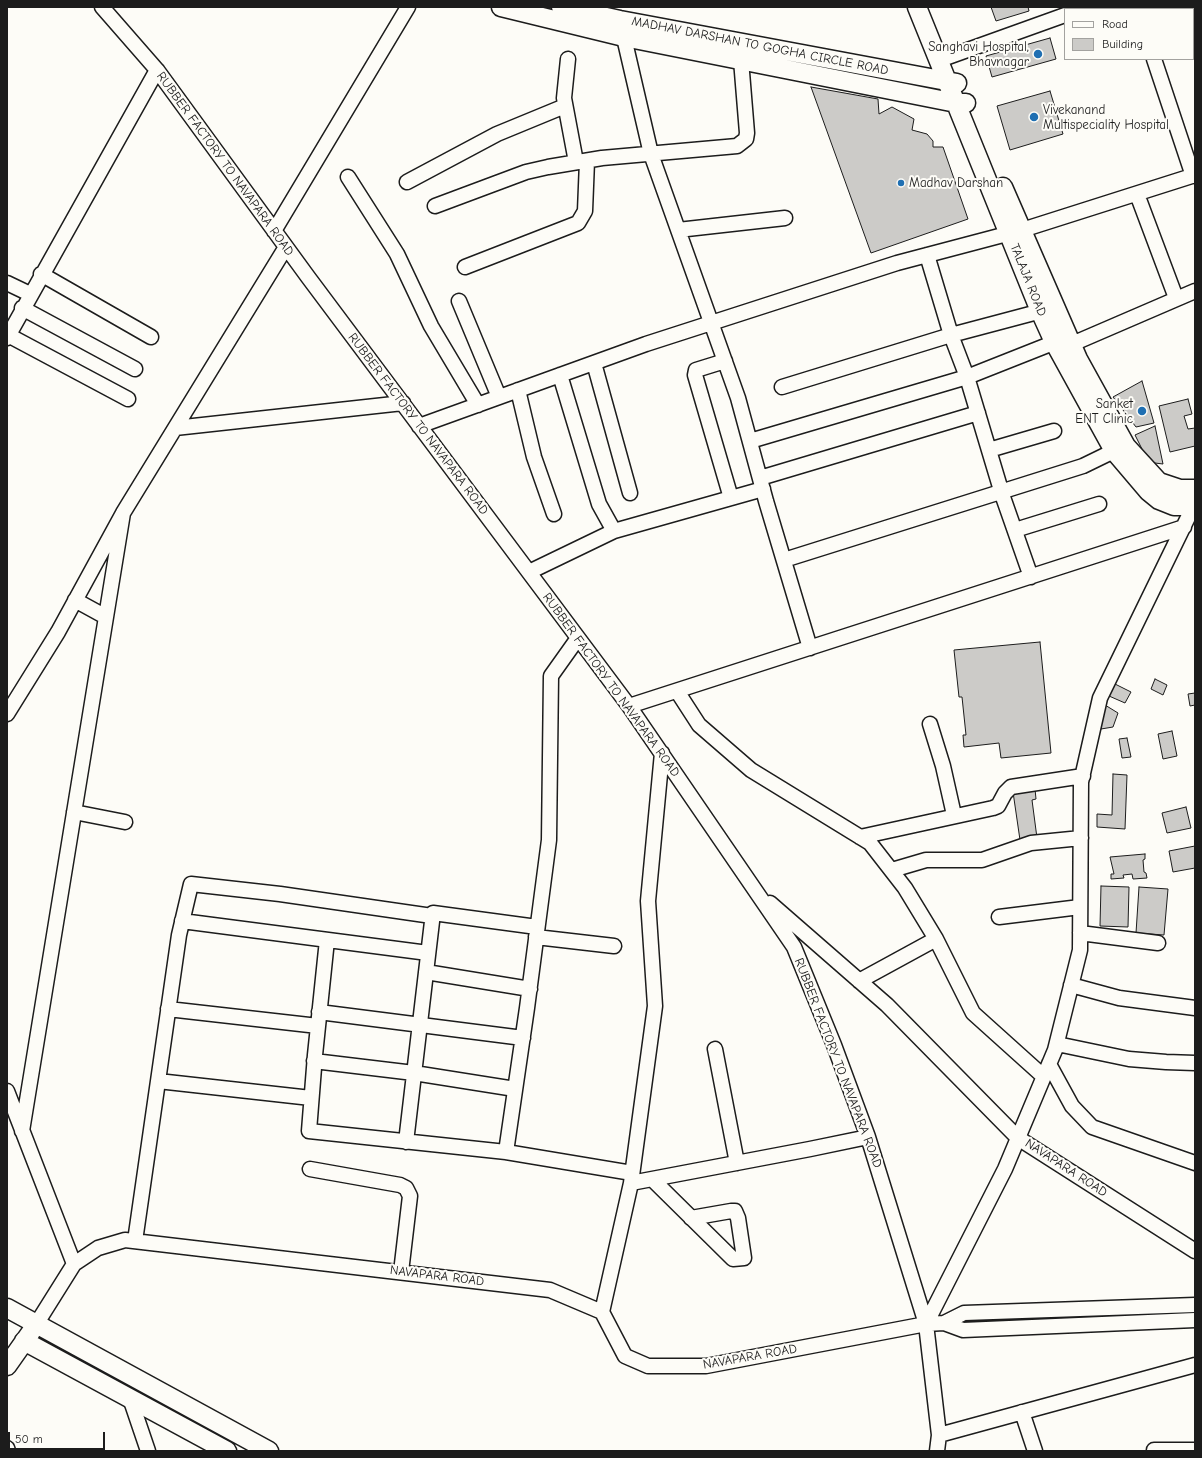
<!DOCTYPE html>
<style>
body{margin:0}
#map{position:relative;width:1202px;height:1458px;overflow:hidden;background:#fdfcf7;font-family:"Comic Neue",sans-serif}
canvas{display:block}
.frame{position:absolute;inset:0;border:8px solid #1c1c1c;pointer-events:none}
.legend{position:absolute;left:1064px;top:8px;width:130px;height:52px;box-sizing:border-box;background:#fdfcf7;border:1px solid #a3a29f;margin:0;padding:5px 7px;list-style:none;font-size:12px;color:#1c1c1c}
.legend li{display:flex;align-items:center;gap:8px;height:20px}
.legend b{width:20px;border:1px solid #a3a29f}
.scale{position:absolute;left:8px;top:1432px;width:97px;height:18px;box-sizing:border-box;border:2px solid #1c1c1c;border-top:0;padding-left:5px;font-size:12px;line-height:14px;white-space:nowrap;color:#1c1c1c;-webkit-text-stroke:3px #fdfcf7;paint-order:stroke}
</style>
<div id="map">
<canvas width="1202" height="1458"></canvas>
<div class="frame"></div>
<ul class="legend">
<li><b style="height:5px;background:#fdfcf7"></b>Road</li>
<li><b style="height:11px;background:#cccbc8"></b>Building</li>
</ul>
<div class="scale">50 m</div>
</div>
<script>
const ctx = document.querySelector('canvas').getContext('2d');
ctx.lineJoin = 'round';
function fill(path, color) {
  ctx.fillStyle = color;
  ctx.fill(path, 'evenodd');
}
function toPath(rows) {
  const path = new Path2D();
  for (const r of rows) {
    path.moveTo(r[0], r[1]);
    for (let i = 2; i < r.length; i += 2) path.lineTo(r[i], r[i + 1]);
  }
  return path;
}
function trace(path, color, width, dash) {
  ctx.strokeStyle = color;
  ctx.lineWidth = width;
  ctx.lineCap = dash ? 'butt' : 'round';
  ctx.setLineDash(dash || []);
  ctx.stroke(path);
}
function label(font, color, halo, rows, align = 'center') {
  ctx.font = font + ' "Comic Neue",sans-serif';
  ctx.lineWidth = 4;
  ctx.setLineDash([]);
  ctx.textBaseline = 'middle';
  ctx.strokeStyle = halo;
  ctx.fillStyle = color;
  for (const [text, x, y, turn = 0] of rows) {
    ctx.save();
    ctx.translate(x, y);
    ctx.rotate((+turn || 0) * Math.PI / 180);
    ctx.textAlign = isNaN(turn) ? turn : align;
    if (halo) ctx.strokeText(text, 0, 0);
    ctx.fillText(text, 0, 0);
    ctx.restore();
  }
}
const building = toPath([
 [991,7,1028,7,1029,11,996,21,991,7],
 [1050,38,1056,59,992,77,986,56,1050,38],
 [811,87,878,99,879,114,892,107,914,119,912,130,927,134,933,141,933,147,943,147,968,219,871,253,811,87],
 [1050,91,1063,134,1010,150,997,106,1050,91],
 [1142,381,1154,423,1136,427,1113,397,1142,381],
 [1188,399,1192,414,1184,416,1188,429,1195,428,1195,446,1170,452,1159,406,1188,399],
 [1155,426,1163,464,1155,463,1147,459,1135,435,1155,426],
 [1040,642,1051,753,1001,758,999,743,964,747,963,735,966,735,962,697,959,697,954,650,1040,642],
 [1155,679,1167,685,1163,695,1151,689,1155,679],
 [1115,684,1131,692,1125,703,1109,696,1115,684],
 [1195,693,1195,705,1190,706,1188,694,1195,693],
 [1105,705,1118,713,1113,727,1101,729,1101,714,1105,705],
 [1172,731,1177,756,1163,759,1158,734,1172,731],
 [1127,738,1131,757,1122,758,1119,739,1127,738],
 [1113,774,1127,775,1125,829,1097,827,1097,814,1112,815,1113,774],
 [1035,789,1036,799,1032,800,1037,838,1020,840,1013,792,1035,789],
 [1186,807,1191,828,1167,833,1162,813,1186,807],
 [1195,846,1195,868,1173,872,1169,851,1195,846],
 [1145,854,1145,859,1143,860,1144,872,1146,873,1147,878,1133,879,1132,874,1123,875,1124,878,1111,879,1111,874,1114,874,1110,857,1145,854],
 [1101,886,1129,887,1128,927,1100,926,1101,886],
 [1139,887,1168,889,1164,935,1136,933,1139,887]
]);
const minor = toPath([
 [102,7,157,70,308,277,629,706,794,947,834,1045,868,1137,926,1324,939,1435,937,1451],
 [1137,7,1138,9],
 [1082,9,1087,7],
 [622,29,651,154,738,398,766,501,810,648],
 [948,57,1065,15],
 [568,59,564,98,576,162],
 [1154,59,1193,176],
 [348,177,397,254,431,326,478,405],
 [407,182,497,134,565,106],
 [1137,194,1176,298],
 [435,206,526,172,548,167,602,158,737,146,746,139,747,133,741,60],
 [678,230,785,218],
 [274,231,408,7],
 [465,267,578,223,585,211,587,161],
 [41,274,151,337],
 [7,283,30,294],
 [459,301,499,397],
 [22,308,135,369],
 [8,335,128,399],
 [7,338,157,70],
 [1072,344,1195,291],
 [725,361,696,370,695,375,731,498],
 [594,363,630,493],
 [560,375,599,504,614,531,763,489],
 [782,387,951,335,1049,309],
 [518,390,534,457,554,514],
 [419,426,646,344,897,263,1022,230,1195,175],
 [175,428,403,403],
 [750,441,967,377,951,335,927,255],
 [989,450,1054,431],
 [760,478,978,413],
 [1015,530,1099,504],
 [784,560,1083,466,1122,447],
 [529,572,614,531],
 [1031,577,1003,497,967,377,1063,339],
 [75,600,106,617],
 [677,691,699,725,751,770,870,843,905,888,936,939,973,1013,1043,1076],
 [629,706,1184,527],
 [7,714,58,632,123,513,286,247],
 [930,724,943,766,954,815],
 [74,812,125,822],
 [860,837,993,808,998,806,1005,793,1011,787,1083,776],
 [892,870,926,860,982,860,1031,843,1081,838],
 [770,903,887,1005,1018,1138,1195,1251],
 [999,917,1080,907],
 [182,921,428,953],
 [1080,933,1158,943],
 [536,937,614,946],
 [327,940,315,1055,309,1131,506,1152,632,1173],
 [426,972,530,989],
 [859,981,936,939],
 [1071,985,1119,998,1195,1008],
 [168,1009,318,1026],
 [319,1012,523,1038],
 [1057,1044,1129,1059,1166,1062,1195,1063],
 [715,1049,737,1163],
 [314,1061,414,1073,515,1089],
 [1049,1064,1072,1106,1092,1127,1195,1163],
 [158,1081,311,1098],
 [7,1091,74,1264],
 [22,1131,123,513],
 [406,1142,433,913,537,927],
 [506,1152,527,1008,549,840,551,676,578,638],
 [310,1169,400,1185,406,1188,410,1196,401,1272],
 [652,1179,733,1259,744,1258,738,1218,735,1211,731,1211,691,1218],
 [631,1183,655,1006,648,901,662,753],
 [135,1241,179,935,191,884,280,894,432,916],
 [602,1312,631,1183,810,1149,868,1137],
 [37,1323,74,1264,98,1248,125,1240,550,1290,602,1312,625,1356,648,1366,706,1366,926,1324,1005,1169,1055,1050,1080,950,1081,782,1100,698,1195,503],
 [944,1323,963,1330,1195,1320],
 [926,1324,944,1323,964,1313,1195,1305],
 [130,1398,148,1451],
 [1022,1412,1035,1451],
 [939,1435,1195,1365],
 [7,1448,8,1451],
 [1154,1450,1195,1450]
]);
const major = toPath([
 [501,7,624,37,956,103,966,103],
 [561,7,620,20,957,83],
 [917,7,1040,311,1054,342,1114,451,1148,491,1159,500,1174,506,1195,506],
 [1003,187,1078,359,1126,446,1159,482,1180,489,1195,489],
 [7,1308,269,1451],
 [24,1341,227,1451],
 [7,1366,31,1332]
]);
const markers = [
 [1038,54,5,"#1f6fb2"],
 [1034,117,5,"#1f6fb2"],
 [901,183,4,"#1f6fb2"],
 [1142,411,5,"#1f6fb2"]
];
const streetNames = [
 ["MADHAV DARSHAN TO GOGHA CIRCLE ROAD",760,46,11],
 ["RUBBER FACTORY TO NAVAPARA ROAD",225,164,54],
 ["TALAJA ROAD",1028,280,68],
 ["RUBBER FACTORY TO NAVAPARA ROAD",418,424,53],
 ["RUBBER FACTORY TO NAVAPARA ROAD",611,685,54],
 ["RUBBER FACTORY TO NAVAPARA ROAD",838,1063,69],
 ["NAVAPARA ROAD",1066,1168,33],
 ["NAVAPARA ROAD",437,1276,7],
 ["NAVAPARA ROAD",750,1357,-10]
];
const poiNames = [
 ["Sanghavi Hospital,",1029,47],
 ["Bhavnagar",1029,62],
 ["Vivekanand",1043,110,"left"],
 ["Multispeciality Hospital",1043,125,"left"],
 ["Madhav Darshan",909,183,"left"],
 ["Sanket",1133,404],
 ["ENT Clinic",1133,419]
];
fill(building, '#cccbc8');
trace(building, '#1c1c1c', 1);
trace(minor, '#1c1c1c', 17);
trace(major, '#1c1c1c', 21);
trace(minor, '#fdfcf7', 14);
trace(major, '#fdfcf7', 18);
for (const [x, y, r, color] of markers) {
  const dot = new Path2D();
  dot.arc(x, y, r, 0, 2 * Math.PI);
  ctx.fillStyle = color;
  ctx.fill(dot);
  trace(dot, '#fdfcf7', 1.5);
}
label('13px', '#1c1c1c', '#fdfcf7', streetNames);
label('13px', '#1c1c1c', '#fdfcf7', poiNames, 'right');
</script>
